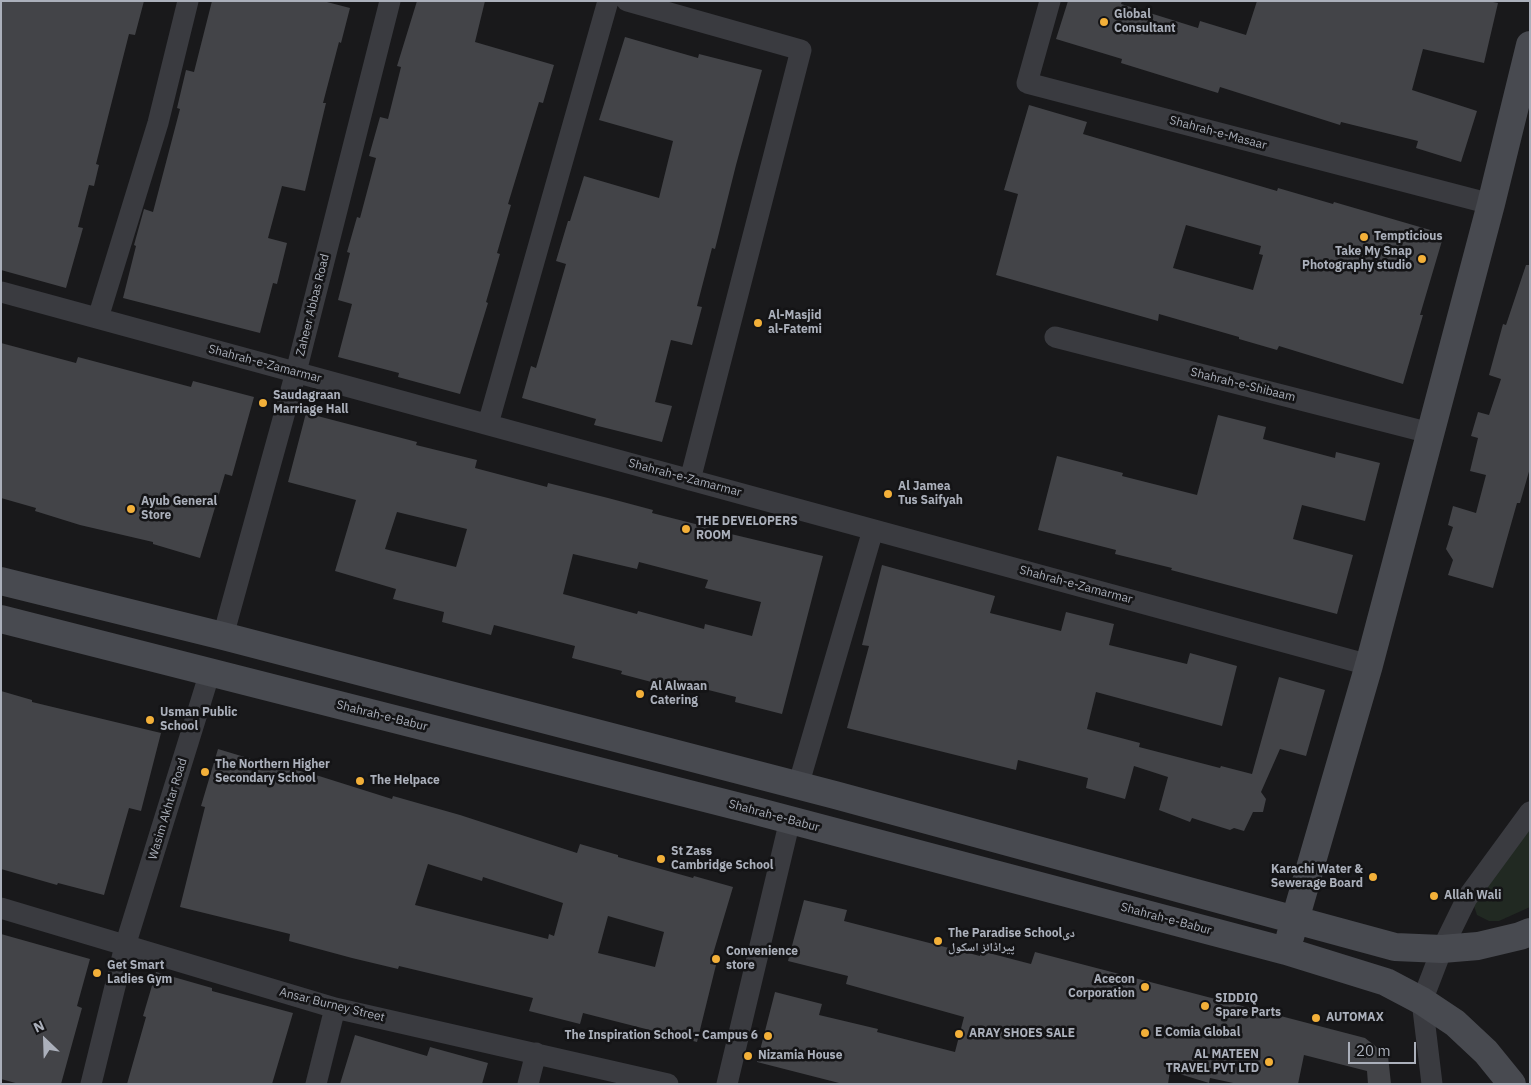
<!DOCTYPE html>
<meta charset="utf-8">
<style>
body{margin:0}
#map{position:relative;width:1531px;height:1085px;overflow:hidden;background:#19191b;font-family:"IBM Plex Sans",sans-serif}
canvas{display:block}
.frame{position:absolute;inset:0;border:2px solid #abb0bb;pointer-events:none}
.north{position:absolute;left:20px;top:1015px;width:50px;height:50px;-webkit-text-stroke:4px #141416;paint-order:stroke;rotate:336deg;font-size:14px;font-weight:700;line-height:20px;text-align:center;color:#abb0bb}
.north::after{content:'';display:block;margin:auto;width:18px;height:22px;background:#abb0bb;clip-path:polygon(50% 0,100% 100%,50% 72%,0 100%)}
.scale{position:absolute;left:1348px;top:1042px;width:68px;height:22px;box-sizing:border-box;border:2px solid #abb0bb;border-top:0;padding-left:6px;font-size:15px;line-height:18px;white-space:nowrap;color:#abb0bb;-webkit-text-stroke:4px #141416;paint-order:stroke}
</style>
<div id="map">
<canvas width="1531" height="1085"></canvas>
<div class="frame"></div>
<div class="north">N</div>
<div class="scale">20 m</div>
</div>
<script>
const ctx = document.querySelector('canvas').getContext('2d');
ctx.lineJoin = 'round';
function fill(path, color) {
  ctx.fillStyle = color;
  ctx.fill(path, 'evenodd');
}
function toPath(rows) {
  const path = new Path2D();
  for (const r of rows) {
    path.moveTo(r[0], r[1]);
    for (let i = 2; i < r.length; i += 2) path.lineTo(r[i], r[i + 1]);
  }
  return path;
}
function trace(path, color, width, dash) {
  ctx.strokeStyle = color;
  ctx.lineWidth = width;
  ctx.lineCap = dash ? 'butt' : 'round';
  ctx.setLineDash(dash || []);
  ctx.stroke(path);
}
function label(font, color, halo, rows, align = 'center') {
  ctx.font = font + ' "IBM Plex Sans","Noto Naskh Arabic",sans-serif';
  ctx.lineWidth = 5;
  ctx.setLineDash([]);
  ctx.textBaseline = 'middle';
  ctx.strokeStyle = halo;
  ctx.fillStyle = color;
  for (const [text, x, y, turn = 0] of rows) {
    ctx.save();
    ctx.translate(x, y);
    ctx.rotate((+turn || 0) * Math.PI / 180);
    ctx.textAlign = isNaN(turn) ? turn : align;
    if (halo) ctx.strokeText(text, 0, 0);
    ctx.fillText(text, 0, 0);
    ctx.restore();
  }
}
const green = toPath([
 [1530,829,1530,907,1499,921,1489,921,1477,915,1473,903]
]);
const building = toPath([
 [1,1,144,1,135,35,129,34,96,164,99,165,94,186,89,185,78,227,83,228,66,288,1,270],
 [212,1,323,1,350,8,341,43,339,42,323,103,326,103,305,191,282,186,268,238,287,243,277,284,273,283,260,333,123,298,136,246,134,245,144,209,153,212,180,109,177,108,186,70,194,72],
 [417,1,485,1,475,42,554,65,543,103,539,102,508,204,511,205,497,253,500,254,486,302,488,303,460,394,398,377,399,373,338,357,352,304,338,300,350,253,347,252,357,217,360,218,376,158,369,156,380,117,388,119,401,67,397,66],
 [1068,1,1122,1,1121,4,1198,28,1200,21,1246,35,1257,1,1488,1,1498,3,1484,63,1423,49,1412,90,1477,111,1461,162,1416,148,1418,141,1341,122,1340,125,1220,87,1218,93,1121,63,1122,59,1056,39],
 [625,37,698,58,699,54,762,70,736,165,715,249,712,248,697,306,702,307,692,345,671,340,655,402,672,406,662,442,594,425,596,419,522,398,531,366,536,368,566,264,556,261,568,221,570,221,584,176,659,198,673,141,599,120],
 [1029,105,1087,122,1083,134,1277,191,1278,188,1333,204,1334,202,1444,234,1420,315,1423,315,1403,384,1279,346,1277,350,1239,339,1239,337,1159,314,1158,321,996,275,1018,194,1004,190],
 [1186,225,1261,246,1259,254,1263,255,1253,290,1173,268],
 [1526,265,1530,265,1530,468,1520,503,1517,503,1493,588,1448,575,1453,560,1446,549,1453,527,1448,525,1453,506,1476,513,1486,475,1470,471,1478,438,1471,436,1478,412,1489,415,1501,379,1489,375,1503,324,1506,325],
 [1,343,76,363,78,357,191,387,193,381,254,397,232,476,225,474,200,558,153,544,153,542,80,525,35,511,36,508,1,498],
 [306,413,417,442,416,445,477,460,475,468,547,487,548,483,608,498,653,510,652,513,711,528,710,529,823,556,782,714,735,702,736,697,665,679,663,685,621,674,622,671,572,658,575,646,494,625,491,635,442,622,444,612,393,599,396,589,335,571,356,500,288,482],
 [397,512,467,529,456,567,385,549],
 [573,554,637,569,639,562,708,580,705,588,761,602,752,636,705,624,704,629,638,611,637,614,563,594],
 [1218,415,1266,427,1263,439,1335,458,1336,452,1380,463,1365,521,1302,505,1293,539,1353,555,1337,614,1171,570,1172,568,1115,554,1116,550,1038,530,1057,456,1123,473,1122,476,1197,495],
 [882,565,995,596,990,613,1061,631,1066,612,1114,624,1109,645,1187,664,1190,653,1237,666,1222,726,1096,692,1087,729,1140,743,1139,747,1220,768,1221,766,1252,774,1279,677,1325,690,1306,756,1280,749,1261,792,1266,799,1263,812,1253,812,1244,831,1234,828,1230,830,1192,818,1190,822,1159,810,1168,777,1134,766,1125,799,1086,788,1088,778,1018,760,1016,770,847,728,869,646,862,645],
 [1,691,32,700,32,702,161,733,141,811,129,808,104,895,58,883,57,885,1,869],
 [218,749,281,768,281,766,319,776,392,799,393,796,460,815,577,853,580,844,618,855,618,857,693,878,694,876,733,887,710,964,716,965,697,1042,583,1013,580,1024,529,1011,533,998,399,966,398,969,352,958,289,941,290,934,180,907,205,807,201,806],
 [428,864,482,881,483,877,563,903,554,936,549,934,548,939,415,905],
 [608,916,664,932,655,967,598,953],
 [804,900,847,910,844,921,980,956,981,951,1031,964,1035,952,1365,1038,1388,1056,1391,1084,1368,1084,1367,1071,1304,1055,1298,1084,1238,1084,1210,1078,1209,1083,1170,1071,1168,1084,843,1084,757,1062,775,992,822,1004,819,1015,878,1029,877,1032,955,1052,964,1017,846,984,848,976,788,961],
 [1,934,90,959,77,1006,82,1008,61,1084,19,1084,1,1079],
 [156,972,212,988,212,991,293,1013,272,1084,127,1084,146,1017,143,1016],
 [355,1035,427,1056,430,1047,488,1063,482,1084,340,1084]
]);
const street = toPath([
 [627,1,801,50,690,480],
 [1050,1,1027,83,1491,204],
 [1,292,1369,665],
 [98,318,158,123,188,1],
 [1055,337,1430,433],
 [488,424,608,1],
 [223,636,296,372,390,1],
 [798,786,873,530],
 [1,908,335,1008,668,1084],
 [91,1084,125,946,210,672],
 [316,1084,335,1008],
 [528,1084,536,1053],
 [727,1084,790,820],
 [1432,1084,1422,1001,1442,949,1467,898,1530,812]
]);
const secondary = toPath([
 [1,581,223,636,835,795,1395,947,1442,949,1478,946,1520,936,1530,932],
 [1,619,756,811,1286,951,1386,982,1422,1001,1455,1023,1486,1052,1512,1084],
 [1290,937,1369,665,1491,204,1530,45]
]);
const markers = [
 [1104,22,5,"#f3b039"],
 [1364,237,5,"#f3b039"],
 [1422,259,5,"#f3b039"],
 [758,323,5,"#f3b039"],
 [263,403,5,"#f3b039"],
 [888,494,5,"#f3b039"],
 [131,509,5,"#f3b039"],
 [686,529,5,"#f3b039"],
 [640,694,5,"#f3b039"],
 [150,720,5,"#f3b039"],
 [205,772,5,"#f3b039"],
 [360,781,5,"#f3b039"],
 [661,859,5,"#f3b039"],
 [1373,877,5,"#f3b039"],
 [1434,896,5,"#f3b039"],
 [938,941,5,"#f3b039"],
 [716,959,5,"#f3b039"],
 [97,973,5,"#f3b039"],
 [1145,987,5,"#f3b039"],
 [1205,1006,5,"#f3b039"],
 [1316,1018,5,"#f3b039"],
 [1145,1033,5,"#f3b039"],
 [959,1034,5,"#f3b039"],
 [768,1036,5,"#f3b039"],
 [748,1056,5,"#f3b039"],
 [1269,1062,5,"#f3b039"]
];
const poiNames = [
 ["Global",1114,15],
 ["Consultant",1114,29],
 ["Tempticious",1374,237],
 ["Take My Snap",1412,252,"right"],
 ["Photography studio",1412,266,"right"],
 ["Al-Masjid",768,316],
 ["al-Fatemi",768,330],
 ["Saudagraan",273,396],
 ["Marriage Hall",273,410],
 ["Al Jamea",898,487],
 ["Tus Saifyah",898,501],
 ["Ayub General",141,502],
 ["Store",141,516],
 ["THE DEVELOPERS",696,522],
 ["ROOM",696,536],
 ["Al Alwaan",650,687],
 ["Catering",650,701],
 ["Usman Public",160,713],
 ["School",160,727],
 ["The Northern Higher",215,765],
 ["Secondary School",215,779],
 ["The Helpace",370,781],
 ["St Zass",671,852],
 ["Cambridge School",671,866],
 ["Karachi Water &",1363,870,"right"],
 ["Sewerage Board",1363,884,"right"],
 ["Allah Wali",1444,896],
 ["The Paradise Schoolدی",948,934],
 ["پیراڈائز اسکول",948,948],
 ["Convenience",726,952],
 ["store",726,966],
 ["Get Smart",107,966],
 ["Ladies Gym",107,980],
 ["Acecon",1135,980,"right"],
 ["Corporation",1135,994,"right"],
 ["SIDDIQ",1215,999],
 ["Spare Parts",1215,1013],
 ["AUTOMAX",1326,1018],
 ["E Comia Global",1155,1033],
 ["ARAY SHOES SALE",969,1034],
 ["The Inspiration School - Campus 6",758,1036,"right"],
 ["AL MATEEN",1259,1055,"right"],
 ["TRAVEL PVT LTD",1259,1069,"right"],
 ["Nizamia House",758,1056]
];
const streetNames = [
 ["Shahrah-e-Masaar",1218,133,15],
 ["Zaheer Abbas Road",313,305,-76],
 ["Shahrah-e-Zamarmar",265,364,15],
 ["Shahrah-e-Shibaam",1243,385,14],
 ["Shahrah-e-Zamarmar",685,478,15],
 ["Shahrah-e-Zamarmar",1076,585,15],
 ["Shahrah-e-Babur",382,716,14],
 ["Wasim Akhtar Road",168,809,-73],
 ["Shahrah-e-Babur",774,816,15],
 ["Shahrah-e-Babur",1166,919,15],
 ["Ansar Burney Street",332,1005,14]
];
fill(green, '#212922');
fill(building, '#434448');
trace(street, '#3a3b40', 21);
trace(secondary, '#484a50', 28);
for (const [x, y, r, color] of markers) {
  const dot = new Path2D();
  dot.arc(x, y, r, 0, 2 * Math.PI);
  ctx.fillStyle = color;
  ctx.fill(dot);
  trace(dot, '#141416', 2);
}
label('bold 12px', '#abb0bb', '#141416', poiNames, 'left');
label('12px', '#abb0bb', '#141416', streetNames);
</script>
